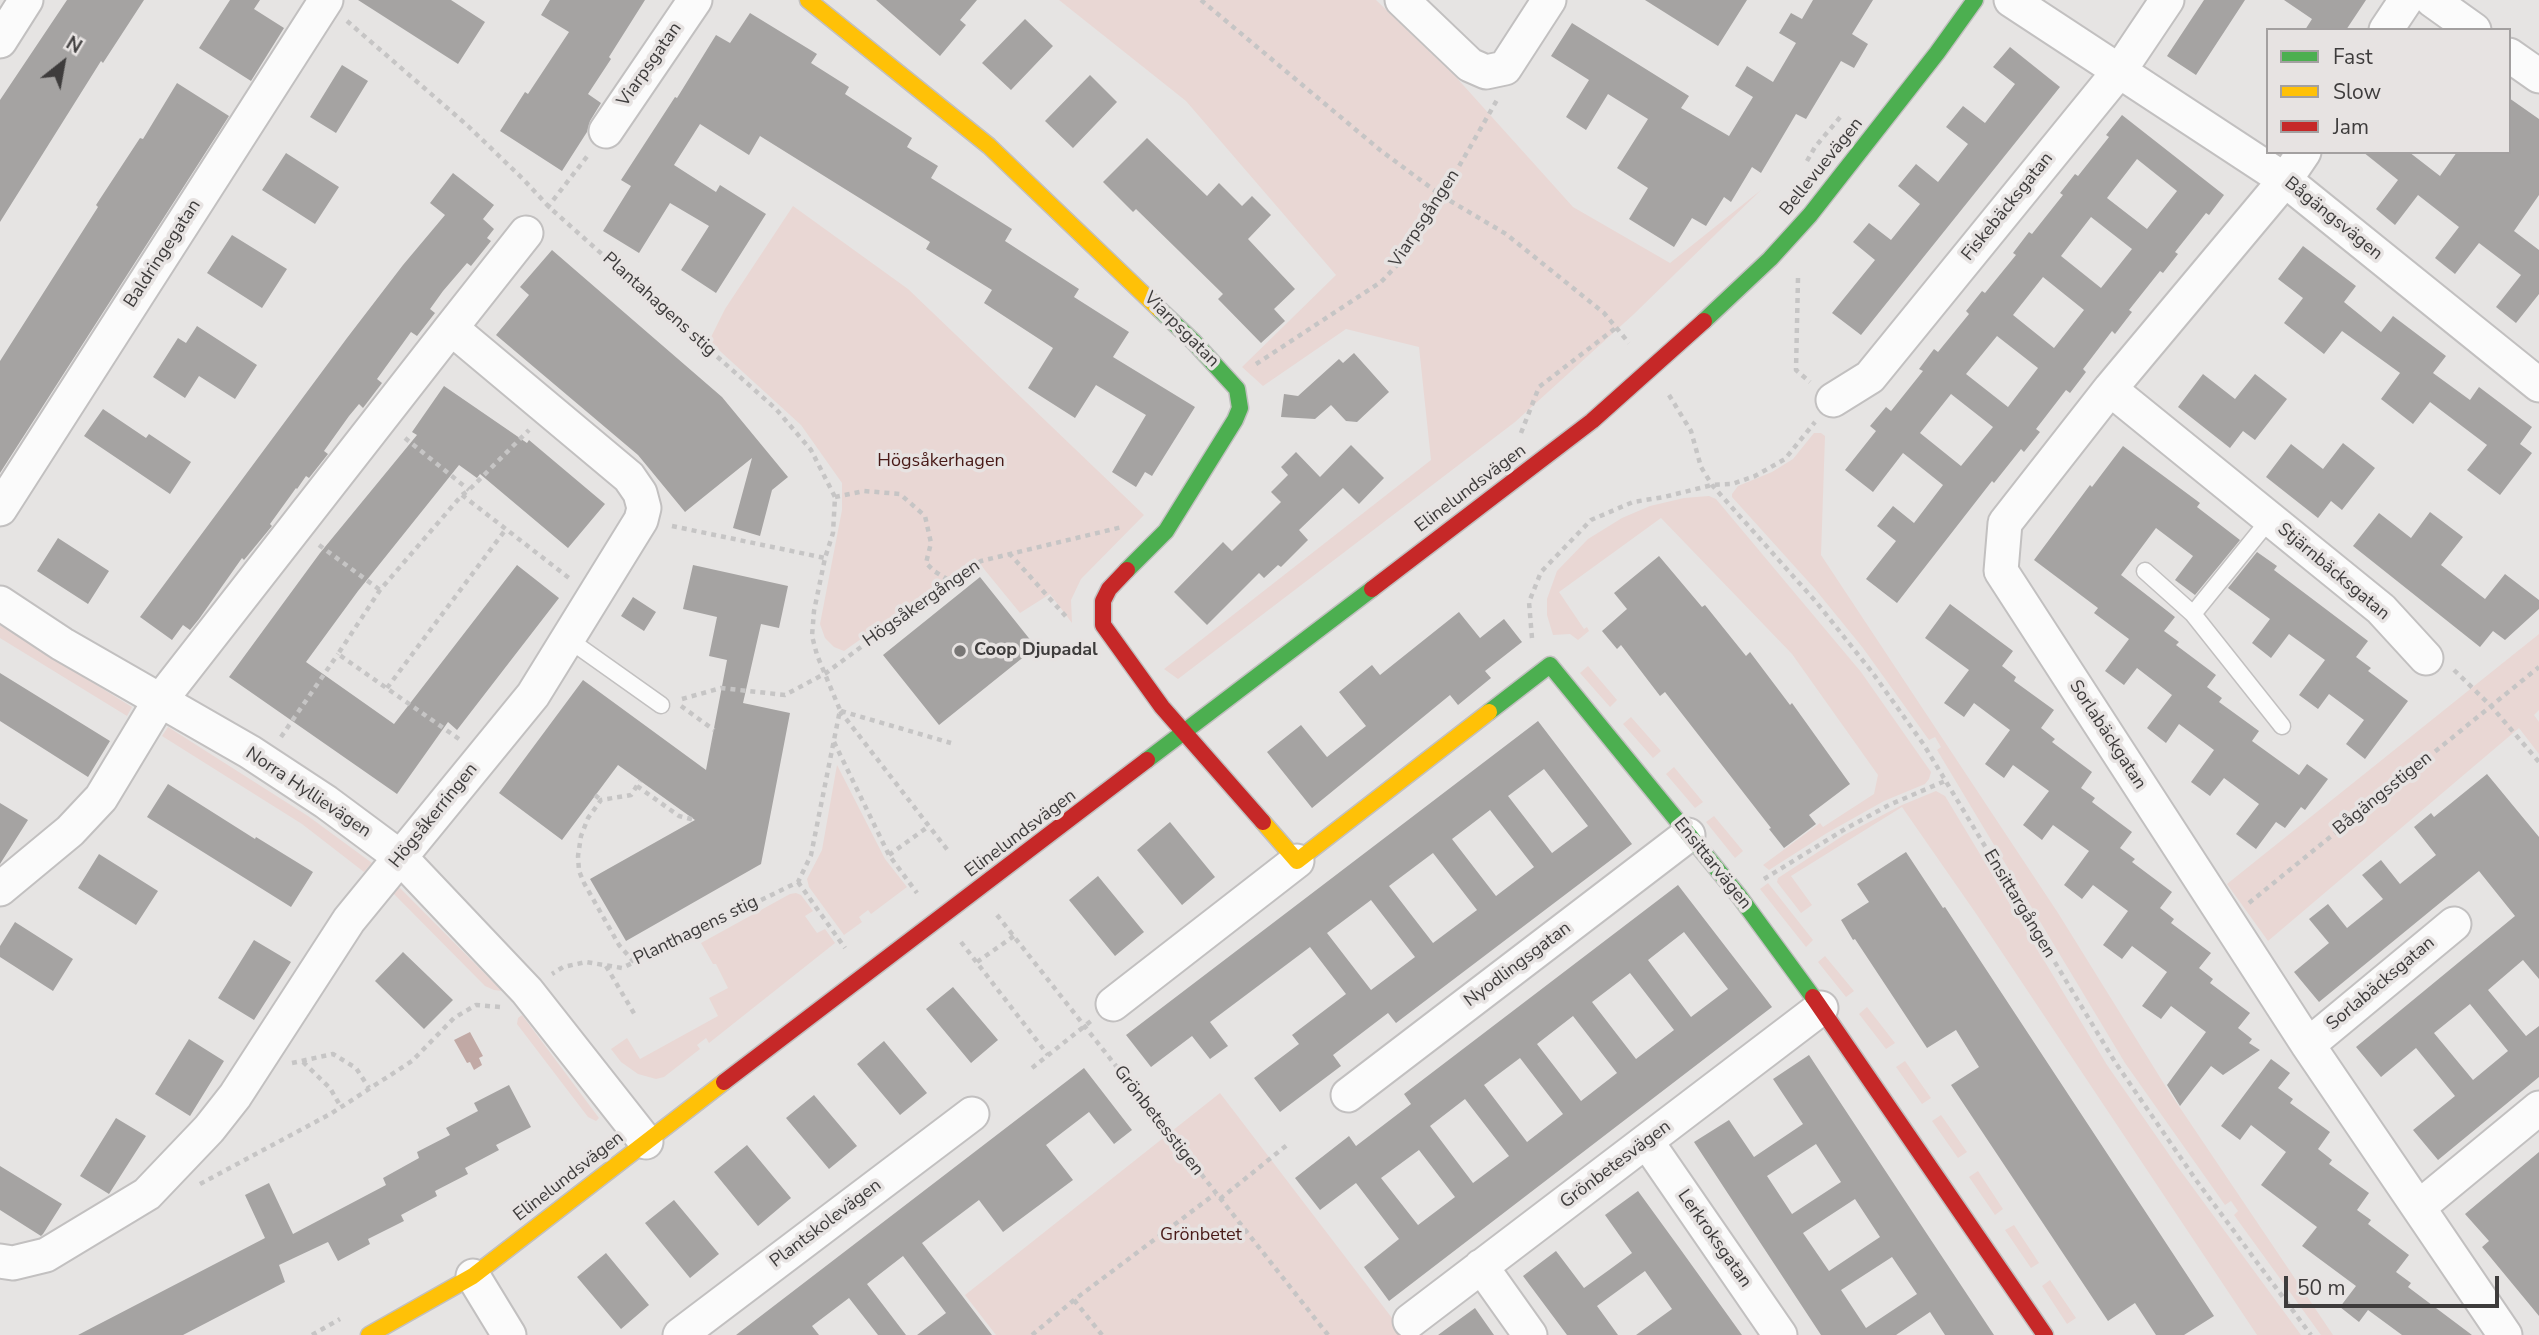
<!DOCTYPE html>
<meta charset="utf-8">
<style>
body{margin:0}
#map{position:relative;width:2539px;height:1335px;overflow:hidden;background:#e6e4e3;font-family:"Nunito Sans",sans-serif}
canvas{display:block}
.legend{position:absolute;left:2266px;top:28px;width:245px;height:126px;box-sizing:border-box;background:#e7e3e2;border:2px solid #a3a0a0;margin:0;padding:9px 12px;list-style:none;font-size:21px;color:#3e3c3c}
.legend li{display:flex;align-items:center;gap:14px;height:35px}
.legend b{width:35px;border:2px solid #a3a0a0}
.north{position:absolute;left:28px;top:28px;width:70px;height:70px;-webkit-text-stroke:5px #e7e3e2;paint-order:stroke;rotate:31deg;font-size:19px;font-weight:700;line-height:28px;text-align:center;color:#3e3c3c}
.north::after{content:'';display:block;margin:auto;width:24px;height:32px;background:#3e3c3c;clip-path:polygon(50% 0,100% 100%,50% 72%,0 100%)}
.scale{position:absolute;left:2284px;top:1276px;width:215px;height:32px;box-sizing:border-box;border:4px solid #3e3c3c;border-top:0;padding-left:9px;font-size:21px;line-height:24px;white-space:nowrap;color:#3e3c3c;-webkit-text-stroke:5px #e7e3e2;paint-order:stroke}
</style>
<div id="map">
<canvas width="2539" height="1335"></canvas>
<ul class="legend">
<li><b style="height:9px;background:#4caf50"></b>Fast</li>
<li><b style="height:9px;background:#ffc107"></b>Slow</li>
<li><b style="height:9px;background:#c62828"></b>Jam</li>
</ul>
<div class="north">N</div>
<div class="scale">50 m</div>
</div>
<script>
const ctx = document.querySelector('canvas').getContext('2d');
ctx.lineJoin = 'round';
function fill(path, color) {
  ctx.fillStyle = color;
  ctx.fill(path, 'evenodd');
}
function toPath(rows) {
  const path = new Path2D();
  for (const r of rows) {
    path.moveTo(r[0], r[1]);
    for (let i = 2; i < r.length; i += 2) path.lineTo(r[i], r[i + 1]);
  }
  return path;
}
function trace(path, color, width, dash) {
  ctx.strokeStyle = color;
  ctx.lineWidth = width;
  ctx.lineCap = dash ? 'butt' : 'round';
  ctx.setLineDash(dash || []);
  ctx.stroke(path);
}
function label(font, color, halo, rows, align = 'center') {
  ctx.font = font + ' "Nunito Sans",sans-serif';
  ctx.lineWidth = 7;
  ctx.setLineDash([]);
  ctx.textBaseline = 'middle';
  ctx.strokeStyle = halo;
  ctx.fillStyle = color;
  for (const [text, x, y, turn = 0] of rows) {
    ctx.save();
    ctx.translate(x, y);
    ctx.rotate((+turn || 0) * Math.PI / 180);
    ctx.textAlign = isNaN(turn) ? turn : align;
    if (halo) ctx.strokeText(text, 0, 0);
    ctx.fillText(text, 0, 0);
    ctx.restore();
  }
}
const green = toPath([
 [1059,0,1376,0,1455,76,1573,207,1670,263,1761,190,1634,314,1515,422,1178,679,1164,669,1431,460,1419,347,1346,329,1263,386,1242,367,1336,275,1186,101],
 [793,206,908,289,1144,515,1081,579,1071,600,1072,623,1050,594,1020,613,975,558,844,651,834,647,825,638,820,624,842,510,842,483,801,425,709,341,725,309],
 [1814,433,1821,433,1825,436,1821,555,2058,913,2166,1087,2333,1335,2321,1335,2234,1215,2238,1211,2231,1201,2225,1205,2125,1063,1937,750,1941,747,1935,737,1929,740,1863,648,1815,589,1732,497,1732,494,1738,486,1772,472,1793,459],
 [1709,496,1716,499,1861,672,1931,772,1929,779,1925,784,1884,801,1827,833,1769,870,1763,865,1820,823,1823,827,1874,794,1878,775,1792,654,1661,518,1559,592,1584,629,1587,627,1589,631,1578,640,1570,634,1553,635,1547,615,1547,599,1557,571,1588,539,1622,518,1650,506,1684,498],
 [0,625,132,707,127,716,0,638],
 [2539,634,2539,710,2534,715,2539,722,2539,754,2519,728,2268,941,2227,884],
 [1588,666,1617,700,1610,707,1580,673],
 [1631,717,1661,751,1653,758,1623,724],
 [168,727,308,816,372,863,364,872,302,824,162,736],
 [837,765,885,859,907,887,871,914,868,910,859,917,862,922,844,935,809,887,807,879,822,850],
 [1674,767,1703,802,1695,808,1666,774],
 [1936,791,1945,796,2107,1065,2177,1166,2301,1335,2257,1335,1977,915,1902,807,1791,876,1812,905,1801,913,1777,882,1778,878,1844,835,1902,805],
 [1714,816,1743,851,1735,858,1706,822],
 [1768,883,1813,940,1806,947,1760,889],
 [397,885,502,991,494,990,485,986,391,891],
 [796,893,801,895,813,911,805,916,817,933,825,929,835,943,709,1043,706,1038,697,1045,700,1049,664,1077,656,1079,638,1074,621,1062,611,1049,627,1038,640,1059,718,1016,709,998,728,988,716,964,713,964,701,943,790,894],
 [1825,956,1854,991,1846,997,1818,962],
 [1867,1007,1895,1043,1886,1049,1859,1014],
 [522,1015,599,1118,596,1121,588,1117,517,1024,518,1018],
 [1905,1061,1931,1098,1922,1104,1896,1067],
 [1220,1093,1405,1335,996,1335,965,1295],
 [1941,1115,1967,1152,1958,1158,1932,1121],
 [1978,1171,2003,1209,1995,1215,1969,1177],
 [2014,1225,2039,1263,2031,1268,2005,1230],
 [2050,1280,2076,1318,2067,1324,2042,1286]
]);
const water = toPath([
 [470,1032,483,1056,479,1058,482,1065,474,1070,470,1062,467,1063,454,1040]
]);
const building = toPath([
 [67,0,144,0,103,63,101,61,0,222,0,100],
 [230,0,260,0,254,9,284,28,251,81,199,48],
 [358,0,451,0,485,22,458,64],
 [550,0,645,0,609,57,611,59,588,94,601,103,590,121,587,132,562,171,500,131,525,92,528,94,569,32,541,15],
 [876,0,977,0,960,20,966,25,940,56],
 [1645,0,1747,0,1718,46],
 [1813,0,1873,0,1852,34,1868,44,1854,68,1841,61,1806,119,1796,114,1761,173,1752,167,1731,202,1724,197,1706,226,1692,218,1674,247,1629,219,1648,188,1617,168,1648,119,1608,94,1586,130,1566,117,1589,80,1551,56,1572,23,1689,96,1681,108,1729,136,1753,97,1735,86,1747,66,1773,82,1796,43,1779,33,1791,13,1802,19],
 [2204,0,2245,0,2196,75,2167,56],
 [2284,0,2366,0,2346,30,2305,30,2312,19],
 [750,13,817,54,811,63,849,87,845,94,912,138,907,147,938,166,931,178,1012,229,1005,241,1079,289,1074,297,1129,332,1113,357,1195,407,1152,476,1145,472,1136,487,1112,472,1146,415,1096,385,1075,418,1028,388,1053,348,984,303,992,290,926,249,930,242,760,136,749,155,700,124,674,165,716,192,720,185,766,214,716,293,681,270,709,226,670,203,639,253,603,231,631,186,621,180,675,97,677,98,716,35,730,43],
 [1025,19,1053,46,1011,90,982,63],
 [2010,47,2060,87,1861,335,1832,313,1875,260,1853,242,1869,223,1891,240,1920,204,1898,186,1916,164,1938,182,1968,144,1946,127,1963,106,1985,123,2015,84,1993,67],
 [342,65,368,81,336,133,310,117],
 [1090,75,1117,102,1073,148,1045,121],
 [177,83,229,116,0,473,0,361,98,207,96,205,140,138,143,139],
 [2509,98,2539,119,2539,195,2514,231,2539,250,2539,294,2516,323,2496,307,2521,275,2479,243,2455,274,2435,258,2459,227,2418,195,2395,225,2376,209,2398,180,2363,152,2409,152,2440,176,2457,152,2509,152],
 [2122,115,2224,195,2209,215,2206,213,2175,252,2178,254,2163,273,2160,271,2129,310,2132,312,2115,334,2112,331,2083,369,2086,372,2070,393,2066,390,2036,429,2040,432,2024,452,2021,449,1994,483,1992,481,1897,603,1866,579,1896,541,1877,526,1893,506,1914,523,1943,485,1903,453,1873,492,1845,470,1876,431,1870,426,1886,407,1891,411,1923,371,1919,369,1934,349,1938,352,1969,314,1966,311,1982,291,1985,293,2016,255,2013,253,2029,232,2032,234,2063,195,2060,193,2075,174,2078,176,2109,137,2106,135],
 [2137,159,2177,191,2147,229,2107,198],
 [2091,217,2132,249,2101,288,2061,256],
 [2043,277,2084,310,2054,348,2013,315],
 [1997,336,2038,368,2008,407,1966,374],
 [1951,394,1993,427,1961,466,1920,433],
 [1147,138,1207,196,1219,183,1242,206,1252,196,1271,215,1248,239,1295,289,1274,309,1285,321,1261,343,1218,299,1223,294,1136,209,1133,212,1103,182],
 [286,153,339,187,315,224,262,190],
 [453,173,494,205,483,219,494,229,487,238,491,241,471,266,467,263,443,291,430,309,435,313,417,336,411,332,377,379,382,383,363,408,359,404,349,416,324,451,328,454,309,478,306,476,297,489,296,488,270,524,272,526,244,560,242,558,199,619,190,630,183,625,172,640,140,617,347,338,403,265,445,215,430,203],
 [232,235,287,269,262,308,207,273],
 [2303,246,2356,286,2344,302,2381,332,2393,316,2446,356,2433,373,2470,400,2479,387,2532,427,2520,444,2532,453,2500,495,2467,470,2487,445,2430,402,2413,424,2381,399,2400,373,2342,331,2324,354,2284,323,2303,298,2278,279],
 [552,250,722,397,788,477,772,490,760,536,733,528,752,458,685,512,638,455,496,335,529,295,520,287],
 [197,326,257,365,235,399,199,376,185,398,153,377,178,338,186,343],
 [1354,353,1389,392,1357,422,1346,421,1331,405,1315,419,1281,417,1284,394,1298,396,1339,359,1343,363],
 [2203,374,2235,399,2255,374,2287,399,2255,440,2243,431,2230,448,2178,407],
 [444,386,527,443,529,440,605,504,568,548,480,474,477,478,459,465,358,591,306,662,394,724,517,565,559,598,457,730,448,722,397,794,229,677,320,553,417,435,412,432],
 [103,409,146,438,149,434,191,462,170,494,84,436],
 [2343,443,2375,468,2342,510,2331,501,2318,518,2266,477,2291,444,2323,469],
 [1351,445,1384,478,1359,504,1343,488,1299,530,1308,540,1281,567,1278,565,1264,578,1259,573,1207,625,1174,592,1223,542,1232,551,1281,502,1271,492,1288,475,1281,467,1296,452,1320,477],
 [2123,446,2200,503,2197,507,2240,540,2195,595,2175,580,2193,556,2156,528,2121,575,2175,617,2164,631,2179,642,2176,645,2216,675,2207,687,2222,698,2219,702,2259,731,2252,741,2299,775,2307,764,2328,779,2305,810,2301,807,2285,828,2276,822,2256,849,2236,834,2259,804,2224,778,2210,796,2191,782,2214,750,2179,724,2166,743,2147,728,2172,695,2137,668,2124,685,2105,671,2129,639,2094,613,2098,608,2034,560,2090,485,2092,487],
 [2430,512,2463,537,2441,565,2485,599,2505,574,2539,600,2539,609,2505,640,2493,631,2480,647,2353,546,2379,513,2411,538],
 [58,538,109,571,88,604,37,571],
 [2257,552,2277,566,2274,570,2368,641,2356,657,2371,668,2368,671,2408,701,2365,759,2346,744,2364,720,2329,694,2318,709,2299,695,2325,660,2289,634,2271,658,2252,643,2270,619,2228,588],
 [1659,556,1702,607,1705,605,1746,656,1750,652,1790,705,1792,703,1850,784,1809,815,1816,824,1784,848,1769,829,1771,828,1665,692,1660,696,1621,645,1617,649,1602,631,1627,609,1614,593],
 [693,565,788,586,779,628,761,624,743,703,790,713,761,864,626,941,590,879,695,820,618,765,562,840,499,793,583,680,706,770,727,660,709,656,717,617,683,609],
 [980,577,1036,647,939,725,883,655],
 [633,597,656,612,644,631,621,616],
 [1950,604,2013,651,2002,666,2016,677,2014,681,2054,710,2041,728,2055,739,2052,742,2092,772,2081,788,2095,798,2092,802,2132,832,2120,848,2135,859,2132,862,2172,892,2160,908,2174,919,2171,923,2211,953,2199,968,2213,979,2210,983,2250,1013,2238,1028,2252,1039,2249,1043,2260,1050,2223,1075,2211,1066,2180,1106,2167,1085,2206,1032,2171,1006,2161,1019,2142,1006,2167,972,2132,946,2122,959,2103,945,2128,911,2093,885,2082,899,2064,885,2089,851,2053,825,2042,840,2023,825,2049,791,2013,765,2004,778,1985,764,2010,730,1974,703,1964,717,1944,703,1969,670,1925,638],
 [1459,612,1480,638,1504,619,1522,642,1485,671,1491,678,1458,705,1450,695,1312,808,1267,752,1301,725,1327,757,1366,726,1339,692,1372,665,1380,675],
 [0,673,110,741,88,777,0,721],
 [1538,721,1632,844,1396,1023,1388,1013,1333,1055,1341,1066,1280,1112,1254,1078,1299,1044,1292,1035,1346,994,1310,947,1210,1022,1228,1046,1210,1059,1192,1036,1151,1067,1126,1035],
 [1544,769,1588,826,1552,853,1508,796],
 [1490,810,1534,867,1496,896,1452,839],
 [1433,853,1477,910,1433,943,1389,886],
 [1371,900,1415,957,1371,990,1327,933],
 [2487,774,2539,837,2539,979,2523,960,2488,990,2526,1036,2539,1026,2539,1077,2438,1160,2413,1130,2455,1096,2416,1048,2381,1077,2356,1047,2515,916,2479,871,2319,1002,2294,972,2329,943,2309,919,2328,904,2347,928,2383,899,2362,875,2381,860,2400,884,2436,855,2414,827,2431,813,2434,817],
 [2470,1004,2508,1051,2473,1080,2434,1033],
 [168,784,255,839,256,837,313,872,291,907,147,817],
 [0,803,28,820,0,864],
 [1170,822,1215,877,1182,905,1137,850],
 [1906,852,1943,908,1945,907,2214,1316,2184,1335,2156,1335,2135,1303,2108,1321,1951,1085,1979,1067,1956,1030,1927,1048,1855,939,1853,940,1841,920,1869,902,1857,884],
 [99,854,158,891,136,925,78,888],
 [1098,876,1144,932,1115,956,1069,900],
 [1678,885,1772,1007,1389,1301,1364,1267,1399,1239,1356,1183,1320,1210,1295,1178,1349,1136,1356,1146,1411,1104,1404,1094],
 [1684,932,1728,989,1691,1017,1648,960],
 [1630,973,1674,1030,1636,1059,1592,1002],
 [1573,1016,1617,1073,1581,1101,1537,1044],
 [1520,1058,1563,1114,1527,1142,1484,1085],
 [1465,1099,1509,1156,1473,1183,1430,1126],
 [1419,1150,1455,1197,1418,1225,1381,1178],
 [15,922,73,959,53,991,0,957,0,946],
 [254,940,291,962,254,1020,218,998],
 [403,952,453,1000,424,1029,375,981],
 [953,987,998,1040,971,1063,926,1009],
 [189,1039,224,1061,190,1116,155,1094],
 [884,1041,927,1093,900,1115,857,1064],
 [1809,1055,1927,1234,1994,1335,1945,1335,1930,1312,1896,1335,1821,1335,1694,1142,1729,1120,1754,1157,1803,1124,1773,1079],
 [1816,1144,1841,1182,1792,1214,1767,1176],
 [1855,1199,1880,1237,1829,1271,1803,1233],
 [1892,1257,1917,1294,1866,1328,1841,1290],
 [2271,1059,2290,1073,2278,1088,2293,1099,2290,1103,2330,1132,2318,1149,2332,1160,2329,1164,2369,1193,2357,1210,2371,1220,2368,1224,2409,1255,2396,1272,2411,1283,2408,1287,2472,1335,2402,1335,2368,1310,2359,1322,2340,1307,2356,1286,2302,1246,2317,1227,2261,1185,2286,1152,2251,1125,2240,1140,2221,1126],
 [1084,1068,1132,1130,1114,1144,1089,1112,1046,1145,1073,1180,1003,1232,979,1200,922,1243,992,1335,917,1335,946,1313,903,1256,867,1284,906,1335,878,1335,849,1298,812,1326,819,1335,736,1335],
 [509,1085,531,1127,496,1145,499,1150,465,1168,468,1174,435,1191,437,1196,401,1215,404,1221,368,1239,370,1244,338,1261,328,1242,279,1265,285,1282,183,1335,78,1335,265,1238,245,1195,269,1183,293,1234,386,1185,383,1178,419,1158,417,1152,450,1135,446,1128,478,1111,474,1103],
 [814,1095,857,1146,829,1169,786,1118],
 [116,1118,146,1136,109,1194,80,1176],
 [747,1145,791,1198,758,1226,714,1172],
 [2539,1152,2539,1316,2482,1247,2489,1241,2465,1214],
 [0,1166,62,1204,43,1234,41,1236,0,1210],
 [1638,1191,1678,1246,1742,1335,1636,1335,1672,1309,1645,1271,1597,1306,1618,1335,1567,1335,1523,1276,1556,1251,1584,1288,1609,1270,1632,1253,1605,1215],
 [674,1200,719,1254,690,1278,645,1223],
 [606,1253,649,1305,621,1329,577,1277],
 [1475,1308,1494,1335,1438,1335]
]);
const path = toPath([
 [1201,0,1380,150,1442,196,1506,234,1604,313,1629,343],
 [347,21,468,126,524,180,549,207,776,409,811,450,835,497,833,533,825,558,814,611,812,636,817,655,840,710,811,855,798,882,622,968,586,962,563,967,552,974],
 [1807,161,1815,147,1842,115],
 [547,208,589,154],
 [1798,278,1796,370,1810,382],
 [1256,364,1381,282,1402,260,1442,196,1497,100],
 [1669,395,1691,431,1701,467,1712,485,1817,603,1872,672,1924,745,2115,1062,2196,1180,2311,1335],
 [1521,433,1539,387,1617,327],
 [405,438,469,490],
 [462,495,569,578],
 [835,497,864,491,900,494,925,516,931,543,926,563,934,571,950,581],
 [672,526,825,558],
 [319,545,380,590],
 [1009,553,1069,620],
 [1532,638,1529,602,1541,572,1591,520,1633,502,1664,497,1712,485,1732,484,1755,476,1785,459,1815,422],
 [2454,670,2491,706,2539,762],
 [387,688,506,529],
 [682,699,721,688,785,695,826,673,950,581,981,561,1122,527],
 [681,706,714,730],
 [840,711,949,852],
 [841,711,951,743],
 [281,737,338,654],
 [459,739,338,654,380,590,462,495,469,490,529,430],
 [834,742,889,855,917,893],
 [637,786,679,816,695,820],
 [595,795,601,800],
 [889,855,929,826],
 [1764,879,1845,829,1889,805,1945,781],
 [798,882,845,948],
 [2249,903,2539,667],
 [997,915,1328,1335],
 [961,942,1048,1055],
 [634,962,619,945,584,883,579,871,578,856,581,836,588,818,601,800,631,795,640,781],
 [977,962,1014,936],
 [606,966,635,1015],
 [303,1062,330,1088,341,1107],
 [292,1063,333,1054,356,1068,369,1088],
 [1032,1068,1091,1021],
 [200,1184,332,1113,412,1061,454,1018,476,1005,500,1007],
 [1220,1199,1287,1145],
 [1074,1300,1102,1335],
 [312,1335,340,1319],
 [1032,1335,1074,1300,1215,1194]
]);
const lane = toPath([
 [2145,571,2193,614,2282,726],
 [2193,614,2270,519],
 [568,639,661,705]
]);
const street = toPath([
 [1402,0,1470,65,1486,72,1505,68,1549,0],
 [2011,0,2285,180,2539,385],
 [2432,0,2474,30],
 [2386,30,2406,0],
 [0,41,26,0],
 [2509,55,2539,76],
 [606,131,695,0],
 [2304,152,2285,180,2110,389,2005,523,2001,571,2308,1045,2505,1335],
 [451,328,526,233],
 [2110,389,2381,609,2426,658],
 [1833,400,1870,377,2120,70,2167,0],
 [0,509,326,0],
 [0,603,62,644,250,752,326,802,400,857,527,991,646,1142],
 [0,889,70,831,101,798,159,702,451,328,629,477,640,493,644,508,641,520,533,695,349,920,235,1096,209,1129,147,1194,46,1255,13,1263,0,1261],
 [1113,1004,1297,861],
 [2308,1045,2454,924],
 [1348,1095,1688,835],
 [1647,1142,1780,1335],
 [2419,1207,2539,1108],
 [1481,1266,1530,1335],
 [473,1276,509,1335],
 [1410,1321,1821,1008],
 [680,1335,972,1114]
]);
const fast = toPath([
 [1704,321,1770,259,1810,215,1937,53,1975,0],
 [1127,570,1166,531,1235,420,1240,408,1237,389,1193,341,1159,309],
 [1489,712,1550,665,1739,896,1813,997],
 [1147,760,1372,589]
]);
const slow = toPath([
 [808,0,989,146,1159,309],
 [1263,822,1297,861,1489,712],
 [369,1335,473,1276,724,1082]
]);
const jam = toPath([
 [1127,570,1109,589,1103,601,1103,625,1162,707,1263,822],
 [1372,589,1592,421,1704,321],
 [1813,997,2045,1335],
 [724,1082,1147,760]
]);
const markers = [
 [960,651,7,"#797776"]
];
const streetNames = [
 ["Viarpsgatan",650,65,-55],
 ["Bellevuevägen",1822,167,-51],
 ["Fiskebäcksgatan",2008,207,-51],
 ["Viarpsgången",1425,219,-57],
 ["Bågängsvägen",2333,219,39],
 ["Baldringegatan",163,254,-57],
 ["Plantahagens stig",659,305,42],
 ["Viarpsgatan",1181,330,45],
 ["Elinelundsvägen",1471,489,-37],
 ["Stjärnbäcksgatan",2333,572,40],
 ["Högsåkergången",922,604,-35],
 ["Sorlabäckgatan",2107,735,57],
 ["Norra Hyllievägen",308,793,34],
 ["Bågängsstigen",2383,794,-39],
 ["Högsåkerringen",434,816,-51],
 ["Elinelundsvägen",1021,834,-37],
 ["Ensittarvägen",1712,864,51],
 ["Ensittargången",2019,904,59],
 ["Planthagens stig",696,931,-26],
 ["Nyodlingsgatan",1518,965,-37],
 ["Sorlabäcksgatan",2381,984,-40],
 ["Grönbetesstigen",1158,1121,52],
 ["Grönbetesvägen",1616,1165,-37],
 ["Elinelundsvägen",569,1177,-38],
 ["Plantskolevägen",826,1224,-37],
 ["Lerkroksgatan",1714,1239,55]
];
const parkNames = [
 ["Högsåkerhagen",941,462],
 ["Grönbetet",1201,1236]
];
const poiNames = [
 ["Coop Djupadal",974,651]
];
fill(green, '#e9d7d4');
fill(water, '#c1a9a5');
fill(building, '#a5a3a2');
trace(lane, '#c2c0c0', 19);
trace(street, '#c2c0c0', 37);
trace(fast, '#c2c0c0', 19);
trace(slow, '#c2c0c0', 19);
trace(jam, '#c2c0c0', 19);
trace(path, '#c6c5c5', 4.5, [5, 5]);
trace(lane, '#fbfbfb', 16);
trace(street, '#fbfbfb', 33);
trace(fast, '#4caf50', 16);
trace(slow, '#ffc107', 16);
trace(jam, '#c62828', 16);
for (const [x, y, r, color] of markers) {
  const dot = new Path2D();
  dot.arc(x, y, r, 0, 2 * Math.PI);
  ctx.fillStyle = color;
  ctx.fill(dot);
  trace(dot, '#e7e3e2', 2.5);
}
label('18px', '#3e3c3c', '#e7e3e2', streetNames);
label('18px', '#481a17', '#e7e3e2', parkNames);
label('bold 18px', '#3e3c3c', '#e7e3e2', poiNames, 'left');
</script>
